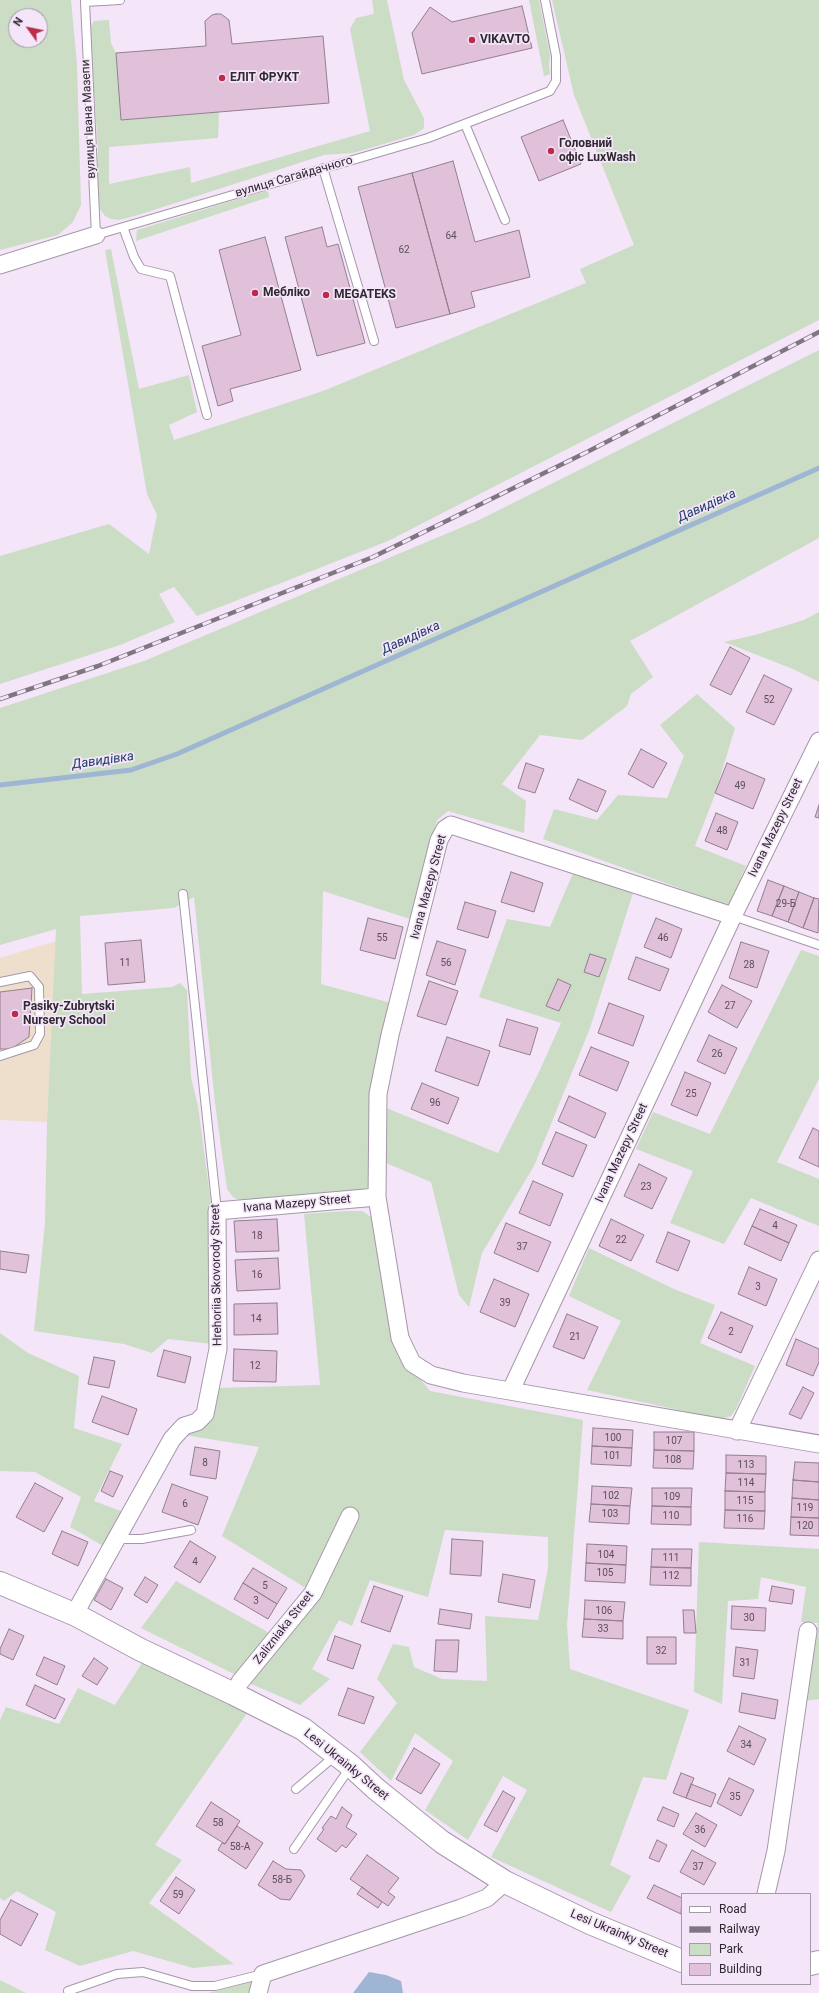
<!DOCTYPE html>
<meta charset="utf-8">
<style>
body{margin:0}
#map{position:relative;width:819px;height:1993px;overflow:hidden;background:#f4e5f9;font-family:Roboto,sans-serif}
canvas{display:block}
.legend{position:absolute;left:681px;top:1893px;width:130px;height:92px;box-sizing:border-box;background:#f4e5f9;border:1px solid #a59aa9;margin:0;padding:5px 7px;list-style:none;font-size:12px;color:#2f2930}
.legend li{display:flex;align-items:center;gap:8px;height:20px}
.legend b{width:20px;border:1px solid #a59aa9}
.north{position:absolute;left:8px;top:8px;width:40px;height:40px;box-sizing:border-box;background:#f4e5f9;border:1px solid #a59aa9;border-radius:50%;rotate:303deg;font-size:11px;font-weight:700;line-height:16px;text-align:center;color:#2f2930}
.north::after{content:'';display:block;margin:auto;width:14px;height:18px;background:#bc2b4b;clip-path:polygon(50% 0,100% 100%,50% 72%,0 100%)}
</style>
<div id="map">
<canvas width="819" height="1993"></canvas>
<ul class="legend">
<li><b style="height:5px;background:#fff"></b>Road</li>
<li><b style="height:5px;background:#807682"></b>Railway</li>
<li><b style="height:11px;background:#cbddc5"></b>Park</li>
<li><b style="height:11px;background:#e1c0da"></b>Building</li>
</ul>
<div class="north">N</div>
</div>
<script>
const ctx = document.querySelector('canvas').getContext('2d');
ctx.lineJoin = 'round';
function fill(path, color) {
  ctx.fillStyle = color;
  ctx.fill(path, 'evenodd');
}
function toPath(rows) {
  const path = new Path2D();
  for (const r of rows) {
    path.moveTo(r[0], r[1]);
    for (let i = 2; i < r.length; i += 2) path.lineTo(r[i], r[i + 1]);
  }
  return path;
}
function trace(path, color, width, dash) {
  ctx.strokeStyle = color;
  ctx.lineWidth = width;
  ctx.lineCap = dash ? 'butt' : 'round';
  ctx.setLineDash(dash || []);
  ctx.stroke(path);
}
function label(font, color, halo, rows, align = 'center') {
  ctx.font = font + ' Roboto,sans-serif';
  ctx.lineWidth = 3.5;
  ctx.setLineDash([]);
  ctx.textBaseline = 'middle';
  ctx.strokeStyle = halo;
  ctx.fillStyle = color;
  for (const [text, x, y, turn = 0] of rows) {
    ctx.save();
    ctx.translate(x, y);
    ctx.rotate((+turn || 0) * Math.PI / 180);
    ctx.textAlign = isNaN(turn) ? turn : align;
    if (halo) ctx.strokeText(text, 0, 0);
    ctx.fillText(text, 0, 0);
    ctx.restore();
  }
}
const education = toPath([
 [56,941,47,1122,0,1120,0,958]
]);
const green = toPath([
 [0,0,71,0,77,65,81,205,73,222,58,235,0,250],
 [16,16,40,16,40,40,16,40],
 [372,0,387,0,404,80,424,118,424,128,414,135,353,153,324,155,138,215,119,220,111,219,105,216,100,209,97,194,98,151,91,45,91,26,94,21,109,20,111,43,116,53,121,120,219,112,218,138,109,147,109,184,190,167,191,183,370,131,350,29,356,18,374,14],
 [529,0,539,0,550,55,549,65,550,74,544,76],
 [552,0,819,0,819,320,388,541,197,616,174,587,159,594,175,622,120,645,0,684,0,556,109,524,149,554,157,515,147,494,105,250,111,249,139,389,189,375,197,412,169,425,174,440,323,391,586,283,580,269,634,245,574,95],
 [268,190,269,197,136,241,137,230],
 [819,350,819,538,630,641,653,677,631,694,627,706,582,740,540,735,502,784,526,801,524,833,448,811,437,820,410,919,323,891,321,984,391,1003,370,1184,364,1192,244,1202,233,1197,227,1189,215,1103,194,897,174,908,80,916,82,994,172,987,180,983,187,990,191,1077,198,1106,212,1211,212,1344,168,1339,152,1353,124,1344,34,1331,45,1223,47,1122,56,929,0,945,0,708,144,661,479,520],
 [819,612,819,682,793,669,724,642,755,635,804,620],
 [697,694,735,728,714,797,695,846,746,866,729,906,543,839,554,809,597,820,618,795,667,798,684,756,660,725],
 [573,873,634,890,590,1028,534,1166,482,1253,469,1307,459,1295,431,1182,386,1163,386,1108,498,1153,539,1072,561,1023,479,997,507,919,550,927],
 [801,950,819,956,819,1079,777,1162,819,1179,819,1226,751,1198,724,1244,670,1223,693,1171,636,1149,653,1112,710,1134],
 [346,1211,362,1211,374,1219,394,1347,430,1391,583,1420,567,1625,570,1669,689,1710,666,1780,643,1777,610,1865,631,1876,611,1912,491,1857,527,1790,503,1776,468,1840,425,1810,453,1761,415,1733,391,1781,360,1752,397,1703,377,1679,393,1644,409,1647,414,1667,442,1679,487,1681,485,1616,538,1620,548,1568,548,1537,445,1530,428,1597,370,1580,352,1626,339,1620,312,1669,330,1679,300,1705,249,1683,307,1589,222,1536,259,1447,184,1435,213,1415,219,1388,320,1385,304,1214],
 [589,1248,674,1289,715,1305,700,1343,755,1366,736,1409,731,1416,720,1419,587,1390,621,1321,569,1296],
 [0,1333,28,1353,79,1376,74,1428,122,1444,94,1501,126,1513,105,1547,70,1527,81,1497,35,1472,0,1471],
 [699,1542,819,1549,819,1699,805,1701,818,1623,801,1622,806,1587,761,1577,758,1599,728,1601,722,1704,694,1692],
 [176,1581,273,1635,236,1675,141,1628],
 [144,1660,250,1709,155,1845,182,1860,149,1903,234,1964,193,1968,133,1951,80,1966,45,1950,56,1912,17,1891,4,1901,0,1898,0,1720,6,1707,59,1724,78,1688,115,1705],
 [0,1980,26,1993,0,1993],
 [257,1980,253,1993,208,1993]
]);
const water = toPath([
 [369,1972,386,1975,401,1981,403,1993,353,1993]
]);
const stream = toPath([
 [0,785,131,770,177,754,819,468]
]);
const building = toPath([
 [522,6,532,48,422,74,412,33,430,7,452,22,522,6],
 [216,14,221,14,229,20,232,44,323,36,329,103,121,120,116,53,206,46,205,21,212,15,216,14],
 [563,120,581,164,539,181,521,137,563,120],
 [453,161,475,242,519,230,530,277,471,292,475,307,450,314,412,173,453,161],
 [412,173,450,314,396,328,358,187,412,173],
 [322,227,327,247,338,244,365,343,317,356,285,237,322,227],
 [265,237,301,370,230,389,233,401,218,406,202,346,241,335,219,250,265,237],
 [730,647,750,658,731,695,710,685,730,647],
 [764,675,792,689,774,725,746,712,764,675],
 [641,749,667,763,653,788,628,774,641,749],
 [526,763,544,769,535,793,518,788,526,763],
 [727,763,765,779,753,809,715,793,727,763],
 [578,779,606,791,597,812,569,799,578,779],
 [819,805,819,818,815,817,819,805],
 [716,813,738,822,727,850,705,841,716,813],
 [511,872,543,883,534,912,501,902,511,872],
 [768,880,784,886,772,916,757,911,768,880],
 [784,886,799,892,788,922,772,916,784,886],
 [799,892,814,898,803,928,788,922,799,892],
 [814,898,819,899,818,933,803,928,814,898],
 [465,902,496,911,488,938,457,929,465,902],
 [368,918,403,927,395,959,360,950,368,918],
 [656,918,682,929,671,958,644,947,656,918],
 [141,940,145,982,108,985,105,943,141,940],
 [437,941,466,950,455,985,426,975,437,941],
 [741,942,769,951,757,988,729,978,741,942],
 [590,954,606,959,599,977,584,972,590,954],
 [636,957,669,969,660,991,628,979,636,957],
 [558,979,571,985,559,1011,546,1006,558,979],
 [429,981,458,991,446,1025,417,1016,429,981],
 [722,985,752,1001,737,1028,708,1012,722,985],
 [32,988,29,1037,11,1049,0,1049,0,992,32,988],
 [609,1003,644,1016,633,1046,598,1033,609,1003],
 [507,1019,538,1028,530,1055,499,1046,507,1019],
 [709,1035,737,1048,725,1074,697,1061,709,1035],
 [447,1037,490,1051,478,1086,435,1071,447,1037],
 [591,1047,629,1062,617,1091,579,1075,591,1047],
 [685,1072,711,1083,697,1116,671,1105,685,1072],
 [422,1083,459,1098,448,1124,411,1109,422,1083],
 [569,1096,606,1113,595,1138,558,1121,569,1096],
 [813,1128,819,1131,819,1167,799,1158,813,1128],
 [556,1132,587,1145,573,1177,542,1164,556,1132],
 [639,1164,667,1178,652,1209,624,1196,639,1164],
 [533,1181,563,1194,550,1226,519,1213,533,1181],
 [760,1209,797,1225,789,1243,752,1226,760,1209],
 [277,1219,279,1251,236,1252,234,1221,277,1219],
 [611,1219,644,1235,631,1261,599,1246,611,1219],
 [506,1223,551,1242,538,1272,494,1253,506,1223],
 [752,1226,789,1243,781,1261,744,1244,752,1226],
 [668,1232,690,1241,678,1271,656,1262,668,1232],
 [0,1251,29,1255,26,1273,0,1269,0,1251],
 [278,1258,280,1289,237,1291,235,1260,278,1258],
 [749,1267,777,1279,766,1306,738,1294,749,1267],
 [494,1279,529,1294,515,1327,480,1312,494,1279],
 [277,1303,278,1334,234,1335,234,1304,277,1303],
 [721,1312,753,1326,741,1353,708,1338,721,1312],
 [567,1314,598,1327,584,1359,553,1347,567,1314],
 [796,1339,819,1349,819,1362,813,1376,786,1365,796,1339],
 [234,1349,277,1351,276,1382,233,1381,234,1349],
 [164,1350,191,1357,185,1383,157,1376,164,1350],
 [94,1357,115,1361,109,1388,88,1384,94,1357],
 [803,1387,814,1393,801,1419,789,1414,803,1387],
 [102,1396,137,1409,128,1435,92,1422,102,1396],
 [593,1428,633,1430,632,1448,592,1446,593,1428],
 [654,1432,694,1432,694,1451,654,1450,654,1432],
 [592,1446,632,1448,631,1466,591,1464,592,1446],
 [195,1447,220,1451,216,1479,190,1475,195,1447],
 [654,1450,694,1451,693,1469,653,1468,654,1450],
 [726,1455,766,1456,766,1474,726,1473,726,1455],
 [795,1462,819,1463,819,1482,793,1480,795,1462],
 [110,1471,123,1476,113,1497,101,1491,110,1471],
 [726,1473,766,1474,765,1492,725,1491,726,1473],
 [793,1480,819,1482,819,1500,792,1498,793,1480],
 [35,1483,63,1498,44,1532,16,1517,35,1483],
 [172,1484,208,1497,198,1525,162,1512,172,1484],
 [592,1486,632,1488,630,1506,591,1504,592,1486],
 [652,1488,692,1488,691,1507,652,1506,652,1488],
 [725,1491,765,1492,765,1511,725,1510,725,1491],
 [792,1498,819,1500,819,1518,791,1517,792,1498],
 [591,1504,630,1506,629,1524,589,1522,591,1504],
 [652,1506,691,1507,691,1525,651,1524,652,1506],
 [725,1510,765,1511,764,1529,724,1528,725,1510],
 [791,1517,819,1518,819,1536,790,1535,791,1517],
 [62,1531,88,1542,78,1566,52,1554,62,1531],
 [452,1539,483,1541,481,1576,450,1574,452,1539],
 [190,1541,216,1557,200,1583,174,1567,190,1541],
 [587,1544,627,1546,626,1565,586,1563,587,1544],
 [652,1549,692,1549,691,1568,651,1567,652,1549],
 [586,1563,626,1565,625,1583,585,1581,586,1563],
 [651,1567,691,1568,691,1586,650,1585,651,1567],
 [253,1568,287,1588,277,1604,243,1583,253,1568],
 [503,1574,535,1580,530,1608,498,1602,503,1574],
 [145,1577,158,1585,147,1603,134,1595,145,1577],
 [106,1579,123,1588,111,1610,94,1600,106,1579],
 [243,1583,277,1604,268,1619,234,1599,243,1583],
 [374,1586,403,1596,390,1632,361,1622,374,1586],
 [772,1586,794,1590,792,1604,769,1601,772,1586],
 [585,1600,625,1602,623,1621,584,1619,585,1600],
 [732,1606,766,1608,765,1631,731,1629,732,1606],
 [440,1609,472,1614,470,1629,438,1624,440,1609],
 [683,1610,694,1610,696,1633,684,1633,683,1610],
 [584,1619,623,1621,623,1639,582,1637,584,1619],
 [9,1629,24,1636,13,1660,0,1654,0,1649,9,1629],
 [335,1636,361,1645,353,1669,327,1660,335,1636],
 [647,1637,676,1637,676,1664,647,1664,647,1637],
 [436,1640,459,1640,457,1672,434,1671,436,1640],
 [736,1647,758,1650,754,1679,733,1676,736,1647],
 [44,1657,65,1666,57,1685,36,1675,44,1657],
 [94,1658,108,1668,97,1685,82,1676,94,1658],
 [35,1685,65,1699,55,1719,26,1705,35,1685],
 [348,1688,374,1697,364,1724,338,1715,348,1688],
 [742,1693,778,1700,775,1719,739,1712,742,1693],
 [739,1726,766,1739,754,1765,727,1751,739,1726],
 [414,1748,440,1764,421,1794,396,1779,414,1748],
 [681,1773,694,1778,686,1798,673,1793,681,1773],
 [729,1778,754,1790,741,1816,717,1803,729,1778],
 [691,1784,716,1794,711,1807,686,1798,691,1784],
 [503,1791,515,1798,497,1832,484,1825,503,1791],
 [211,1802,240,1821,225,1844,196,1826,211,1802],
 [342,1807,352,1815,346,1827,357,1834,346,1848,342,1845,336,1852,317,1839,324,1829,322,1828,331,1816,336,1819,342,1807],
 [663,1807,679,1814,674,1827,657,1820,663,1807],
 [696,1813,717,1825,705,1847,683,1834,696,1813],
 [237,1826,263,1843,246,1869,218,1850,222,1843,225,1844,237,1826],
 [657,1840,667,1845,659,1862,649,1858,657,1840],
 [692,1850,716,1863,704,1885,680,1872,692,1850],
 [367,1855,399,1878,388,1892,395,1897,388,1906,350,1879,367,1855],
 [273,1861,286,1869,301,1870,305,1876,290,1900,280,1899,258,1885,273,1861],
 [176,1877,195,1890,179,1914,160,1901,176,1877],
 [654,1885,682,1898,681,1914,647,1898,654,1885],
 [362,1887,382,1902,378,1908,357,1894,362,1887],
 [11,1900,38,1914,21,1946,0,1934,0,1920,11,1900]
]);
const service = toPath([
 [85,0,85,2,120,0],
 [85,2,96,235,428,138,550,91,556,81,556,56,545,0],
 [465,124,505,220],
 [323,168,374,341],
 [123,227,134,257,141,269,170,276,207,415],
 [183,894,217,1211],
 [733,916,819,945],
 [0,982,30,976,39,987,40,1034,34,1045,0,1056],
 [117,1539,142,1539,191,1530],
 [296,1789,336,1755],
 [294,1849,351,1766],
 [68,1991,117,1974,143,1972,192,1986,215,1986,263,1974]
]);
const minor = toPath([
 [0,265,96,235],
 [733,916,460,828,451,825,445,829,439,840,390,1035,378,1094,377,1197,400,1338,412,1363,431,1375,463,1383,819,1444],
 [511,1390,733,916,819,741],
 [737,1431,819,1260],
 [76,1615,80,1604,172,1439,184,1426,197,1422,205,1414,218,1349,217,1211,377,1197],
 [234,1694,240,1682,313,1593,350,1516],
 [766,1894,776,1851,808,1631],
 [258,1993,263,1974,461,1908,487,1898,505,1882]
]);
const secondary = toPath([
 [0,1583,76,1615,141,1650,234,1694,303,1729,351,1766,376,1789,442,1842,505,1882,590,1923,682,1961],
 [810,1964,819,1962]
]);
const rail = toPath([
 [0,699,98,666,373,557,589,451,819,332]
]);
const markers = [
 [472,40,4,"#bc2b4b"],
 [222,78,4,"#bc2b4b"],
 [551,151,4,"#bc2b4b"],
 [255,293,4,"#bc2b4b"],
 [326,295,4,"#bc2b4b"],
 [15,1014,4,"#bc2b4b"]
];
const numberNames = [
 ["64",451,236],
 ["62",404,250],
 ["52",769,700],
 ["49",740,786],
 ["48",722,831],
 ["29-Б",786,904],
 ["55",382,938],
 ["46",663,938],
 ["11",125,963],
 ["56",446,963],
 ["28",749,965],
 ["27",730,1006],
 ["26",717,1054],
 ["25",691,1094],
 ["96",435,1103],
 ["23",646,1187],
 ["4",775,1226],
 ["18",257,1236],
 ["22",621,1240],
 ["37",522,1247],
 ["16",257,1275],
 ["3",758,1287],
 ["39",505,1303],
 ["14",256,1319],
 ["2",731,1332],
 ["21",575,1337],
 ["12",255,1366],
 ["100",613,1438],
 ["107",674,1441],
 ["101",612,1456],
 ["108",673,1460],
 ["8",205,1463],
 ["113",746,1465],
 ["114",746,1483],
 ["102",611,1496],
 ["109",672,1497],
 ["115",745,1501],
 ["6",185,1504],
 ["119",805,1508],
 ["103",610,1514],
 ["110",671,1516],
 ["116",745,1519],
 ["120",805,1526],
 ["104",606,1555],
 ["111",671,1558],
 ["4",195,1562],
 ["105",605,1573],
 ["112",671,1576],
 ["5",265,1586],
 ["3",256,1601],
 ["106",604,1611],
 ["30",749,1618],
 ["33",603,1629],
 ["32",661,1651],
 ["31",745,1663],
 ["34",746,1745],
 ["35",735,1797],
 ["58",218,1823],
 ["36",700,1830],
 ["58-А",240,1847],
 ["37",698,1867],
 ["58-Б",282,1880],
 ["59",178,1895]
];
const poiNames = [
 ["VIKAVTO",480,40],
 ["ЕЛІТ ФРУКТ",230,78],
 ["Головний",559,144],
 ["офіс LuxWash",559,158],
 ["Мебліко",263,293],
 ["MEGATEKS",334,295],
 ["Pasiky-Zubrytski",23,1007],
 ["Nursery School",23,1021]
];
const streetNames = [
 ["вулиця Івана Мазепи",89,119,-93],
 ["вулиця Сагайдачного",294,177,-16],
 ["Ivana Mazepy Street",776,828,-64],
 ["Ivana Mazepy Street",429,887,-75],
 ["Ivana Mazepy Street",622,1153,-65],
 ["Ivana Mazepy Street",297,1204,-5],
 ["Hrehoriia Skovorody Street",217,1275,-91],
 ["Zalizniaka Street",284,1628,-52],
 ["Lesi Ukrainky Street",346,1765,39],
 ["Lesi Ukrainky Street",619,1934,23]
];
const waterNames = [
 ["Давидівка",707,506,-24],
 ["Давидівка",411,638,-24],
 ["Давидівка",103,761,-8]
];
fill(education, '#eedfcc');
fill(green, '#cbddc5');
fill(water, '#9eb5d3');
trace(stream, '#9eb5d3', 5);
fill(building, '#e1c0da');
trace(building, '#927f8e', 1);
trace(service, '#a597a9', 10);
trace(minor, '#a597a9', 19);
trace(secondary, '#a597a9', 24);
trace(service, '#fff', 8);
trace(minor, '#fff', 17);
trace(secondary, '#fff', 22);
trace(rail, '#807682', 4.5);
trace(rail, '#f4e5f9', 3, [9]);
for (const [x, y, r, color] of markers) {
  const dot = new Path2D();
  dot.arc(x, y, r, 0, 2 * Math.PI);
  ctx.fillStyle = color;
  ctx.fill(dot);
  trace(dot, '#f4e5f9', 1.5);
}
label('10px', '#5c4f5a', null, numberNames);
label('bold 12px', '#2f2930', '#f4e5f9', poiNames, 'left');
label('12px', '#2f2930', '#f4e5f9', streetNames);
label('italic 13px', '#1d3c66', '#f4e5f9', waterNames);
</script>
